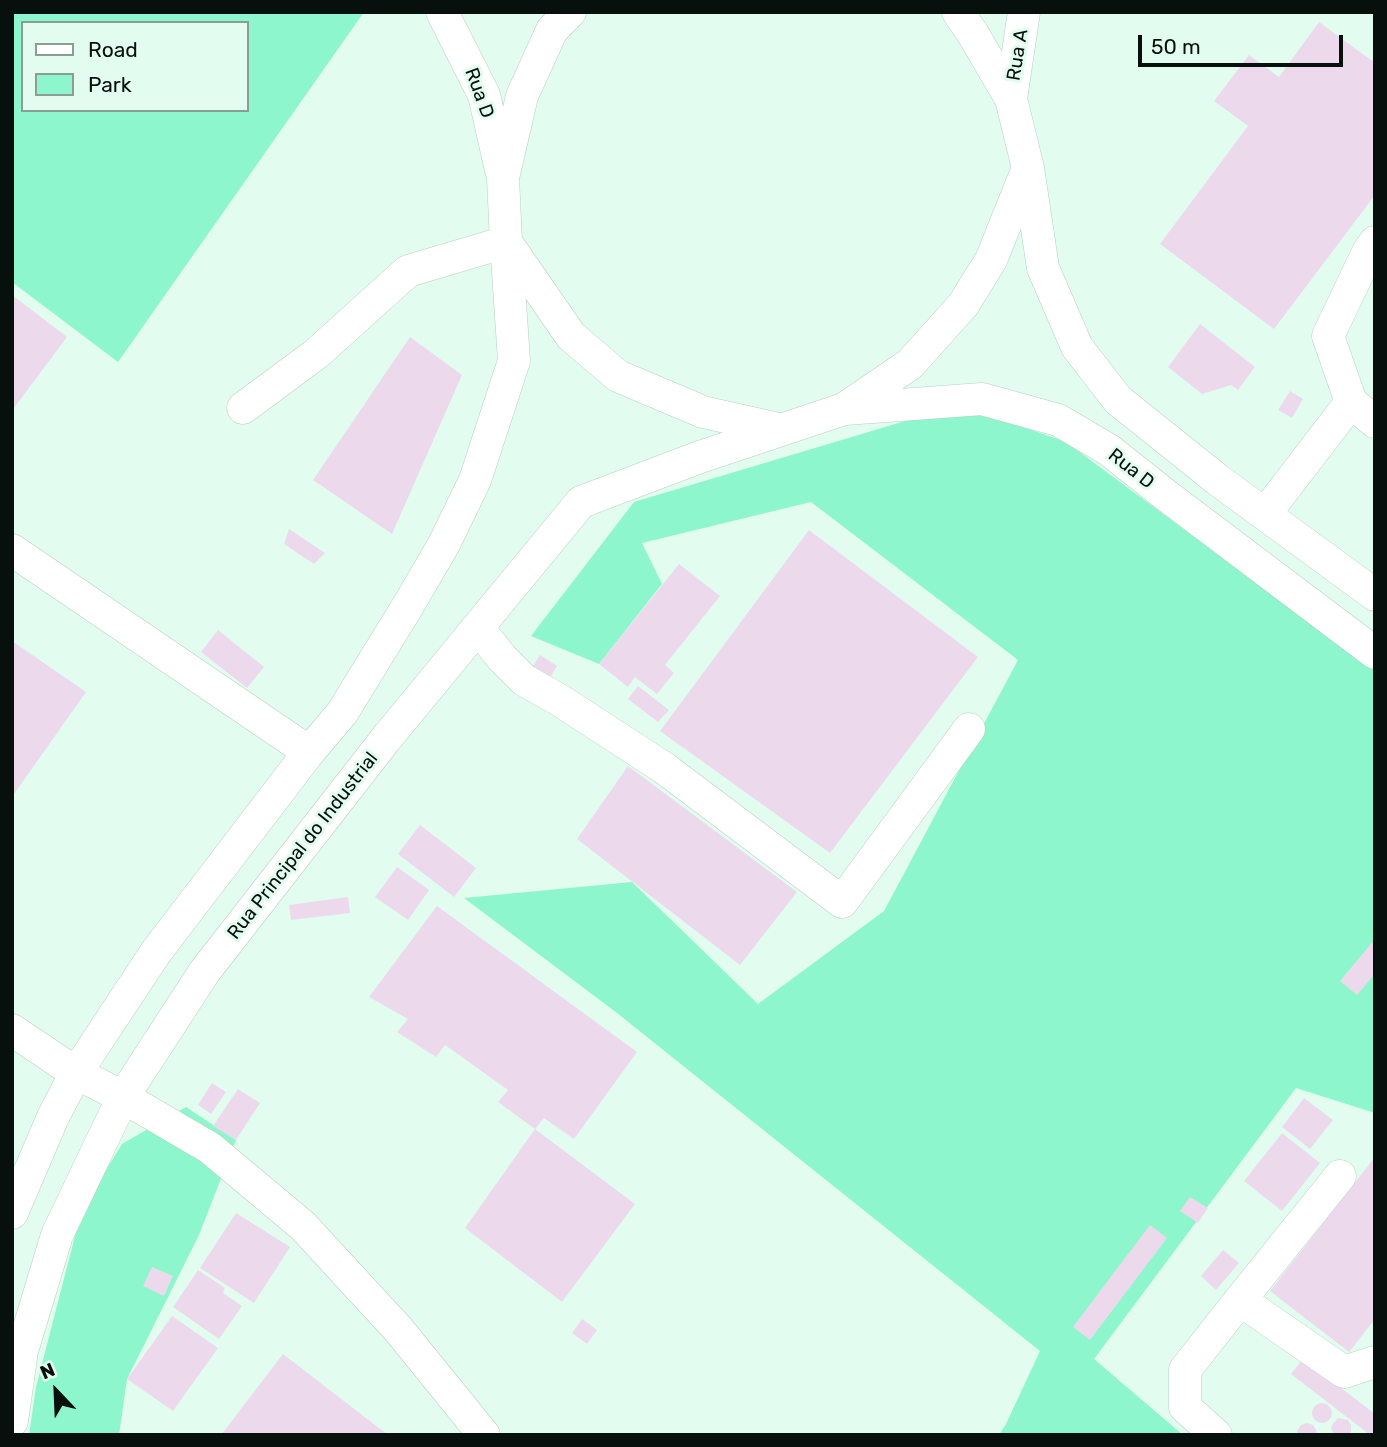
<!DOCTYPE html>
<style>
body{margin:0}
#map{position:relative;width:1387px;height:1447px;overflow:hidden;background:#e3fcf0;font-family:Rubik,sans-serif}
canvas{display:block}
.frame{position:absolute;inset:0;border:14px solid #07100c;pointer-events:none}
.legend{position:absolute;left:21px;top:21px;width:228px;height:91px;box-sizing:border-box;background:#e3fcf0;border:2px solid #8b9e95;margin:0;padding:9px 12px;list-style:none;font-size:21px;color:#07100c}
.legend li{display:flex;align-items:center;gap:14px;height:35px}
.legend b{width:35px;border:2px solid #8b9e95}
.north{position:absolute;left:21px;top:1356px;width:70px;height:70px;-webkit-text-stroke:5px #e3fcf0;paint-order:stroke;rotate:337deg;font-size:19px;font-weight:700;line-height:28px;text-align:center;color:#07100c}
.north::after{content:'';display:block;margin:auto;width:24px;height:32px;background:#07100c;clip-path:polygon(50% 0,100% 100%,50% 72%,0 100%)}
.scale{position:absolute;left:1138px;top:35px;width:205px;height:32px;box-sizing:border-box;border:4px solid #07100c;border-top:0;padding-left:9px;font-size:21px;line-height:24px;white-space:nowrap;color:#07100c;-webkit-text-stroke:5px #e3fcf0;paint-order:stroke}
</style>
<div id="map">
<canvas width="1387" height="1447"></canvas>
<div class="frame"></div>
<ul class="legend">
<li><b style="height:9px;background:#fff"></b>Road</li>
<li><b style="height:19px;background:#8df6cc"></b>Park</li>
</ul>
<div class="north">N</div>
<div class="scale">50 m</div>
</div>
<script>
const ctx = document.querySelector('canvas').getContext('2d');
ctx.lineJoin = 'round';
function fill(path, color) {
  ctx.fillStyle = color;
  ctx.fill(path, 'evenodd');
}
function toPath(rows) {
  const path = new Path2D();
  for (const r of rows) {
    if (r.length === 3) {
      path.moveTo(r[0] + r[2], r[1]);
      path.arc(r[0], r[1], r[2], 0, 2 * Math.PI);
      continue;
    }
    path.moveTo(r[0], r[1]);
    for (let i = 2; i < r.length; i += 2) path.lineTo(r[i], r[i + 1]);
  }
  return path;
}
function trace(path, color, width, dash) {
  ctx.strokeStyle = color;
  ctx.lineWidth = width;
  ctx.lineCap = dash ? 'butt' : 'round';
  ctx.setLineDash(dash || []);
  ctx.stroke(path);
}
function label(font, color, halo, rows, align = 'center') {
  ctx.font = font + ' Rubik,sans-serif';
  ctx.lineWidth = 6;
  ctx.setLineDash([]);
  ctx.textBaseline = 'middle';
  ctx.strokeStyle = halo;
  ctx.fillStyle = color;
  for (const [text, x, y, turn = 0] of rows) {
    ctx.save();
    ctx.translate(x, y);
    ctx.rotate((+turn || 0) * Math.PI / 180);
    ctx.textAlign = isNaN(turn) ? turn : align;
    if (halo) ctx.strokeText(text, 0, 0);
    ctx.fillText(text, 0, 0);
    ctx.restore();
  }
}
const green = toPath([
 [12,12,364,12,118,362,12,282],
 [23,23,247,23,247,110,23,110],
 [980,412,1066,442,1375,671,1375,1113,1296,1088,1094,1359,1183,1435,999,1435,1006,1424,1040,1351,617,1013,464,898,632,882,758,1004,884,911,1018,660,811,502,642,543,662,584,599,664,531,636,634,502,912,419],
 [186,1107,236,1140,199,1235,127,1379,119,1435,29,1435,36,1387,82,1209,122,1144]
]);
const building = toPath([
 [1319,22,1375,63,1375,195,1274,329,1160,244,1248,126,1214,101,1249,55,1279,77],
 [12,295,67,337,14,408,12,407],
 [1200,324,1255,367,1238,390,1231,385,1202,394,1168,367],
 [410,337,462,375,392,534,313,480],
 [1290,391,1303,399,1292,418,1278,410],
 [289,529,325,553,314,564,284,544],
 [809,530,978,657,830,853,660,731],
 [679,564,720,596,665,665,674,673,657,694,635,677,628,687,599,664],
 [218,630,264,667,247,688,201,652],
 [12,641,86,692,12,797],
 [540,655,557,666,547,683,529,672],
 [638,686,669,710,658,722,628,699],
 [628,766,797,892,740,965,577,839],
 [420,825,476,868,454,897,398,854],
 [397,867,429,890,408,920,375,897],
 [348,897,350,913,291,920,289,905],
 [437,906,637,1052,574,1139,544,1118,535,1129,498,1102,508,1090,445,1045,436,1057,397,1032,408,1019,369,997],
 [1375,939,1375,974,1357,995,1340,981],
 [212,1083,226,1092,211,1114,198,1105],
 [238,1089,260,1103,236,1140,213,1126],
 [1304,1098,1333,1120,1310,1149,1282,1127],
 [535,1129,635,1204,562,1302,465,1228],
 [1282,1133,1320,1163,1282,1211,1244,1181],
 [1375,1157,1375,1319,1349,1352,1270,1291],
 [1190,1197,1208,1208,1198,1223,1180,1211],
 [236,1213,290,1247,254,1303,200,1268],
 [1150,1225,1167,1238,1090,1340,1073,1327],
 [1223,1250,1239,1263,1216,1290,1201,1276],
 [152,1267,173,1276,164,1296,143,1286],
 [198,1270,225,1288,223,1293,242,1306,219,1339,173,1307],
 [172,1316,218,1348,173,1411,127,1379],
 [582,1319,597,1330,587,1344,572,1333],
 [283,1354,388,1435,221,1435],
 [1303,1359,1375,1414,1375,1435,1370,1435,1291,1374],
 [1322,1413,10],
 [1338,1418,1348,1420,1351,1425,1351,1432,1348,1435,1334,1435,1331,1428,1332,1425],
 [1307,1423,1313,1425,1316,1430,1317,1435,1297,1435,1297,1431,1301,1425]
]);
const minor = toPath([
 [442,12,484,95,501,170],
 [570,12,552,30,522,96,503,178,506,242,571,336,618,376,703,412,779,429],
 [1011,99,1024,12],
 [1028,168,1043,268,1077,347,1118,400,1218,480,1375,595],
 [1351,402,1375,422],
 [845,409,982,399,1058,420,1109,450,1167,496,1375,653],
 [1265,514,1351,402,1328,336,1368,252,1375,242],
 [12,550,309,752],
 [478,628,502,658,524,680,561,701,664,768,842,902,969,729],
 [12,1030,76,1073,123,1097,210,1148,303,1226,398,1329,484,1435],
 [1340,1176,1240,1300,1344,1372,1375,1362],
 [12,1213,53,1117,76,1073,156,952,309,752,342,713,409,604,444,544,475,480,514,361,506,242,408,271,316,354,243,408],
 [12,1421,22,1351,57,1235,123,1097,205,971,385,740,581,502,700,457,844,409,910,364,963,305,991,260,1028,168,1011,99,973,34,958,12],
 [1216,1435,1185,1407,1185,1370,1240,1300]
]);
const streetNames = [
 ["Rua A",1018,55,-81],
 ["Rua D",479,93,70],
 ["Rua D",1131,469,38],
 ["Rua Principal do Industrial",303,846,-52]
];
fill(green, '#8df6cc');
fill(building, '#ecdaec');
trace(minor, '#b7d0c4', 33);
trace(minor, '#fff', 32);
label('19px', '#07100c', '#e3fcf0', streetNames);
</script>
